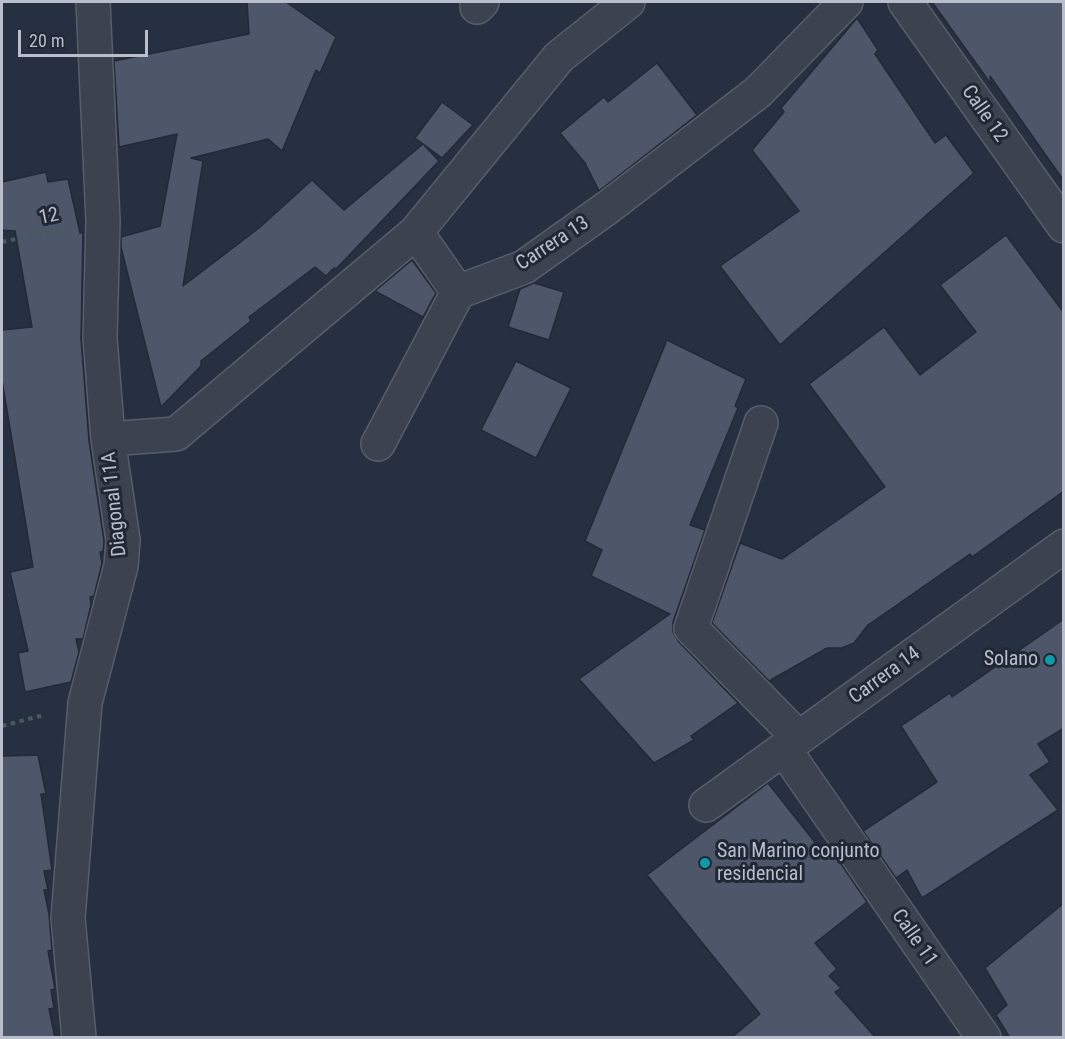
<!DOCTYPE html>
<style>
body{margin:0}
#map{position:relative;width:1065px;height:1039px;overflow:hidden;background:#273040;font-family:"Roboto Condensed",sans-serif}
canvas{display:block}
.frame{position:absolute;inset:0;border:3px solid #b8becb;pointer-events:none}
.scale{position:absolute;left:18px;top:30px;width:130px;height:27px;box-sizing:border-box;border:3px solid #b8becb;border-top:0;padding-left:8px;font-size:18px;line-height:21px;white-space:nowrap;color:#b8becb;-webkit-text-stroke:4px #202836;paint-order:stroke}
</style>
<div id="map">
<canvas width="1065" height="1039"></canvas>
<div class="frame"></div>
<div class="scale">20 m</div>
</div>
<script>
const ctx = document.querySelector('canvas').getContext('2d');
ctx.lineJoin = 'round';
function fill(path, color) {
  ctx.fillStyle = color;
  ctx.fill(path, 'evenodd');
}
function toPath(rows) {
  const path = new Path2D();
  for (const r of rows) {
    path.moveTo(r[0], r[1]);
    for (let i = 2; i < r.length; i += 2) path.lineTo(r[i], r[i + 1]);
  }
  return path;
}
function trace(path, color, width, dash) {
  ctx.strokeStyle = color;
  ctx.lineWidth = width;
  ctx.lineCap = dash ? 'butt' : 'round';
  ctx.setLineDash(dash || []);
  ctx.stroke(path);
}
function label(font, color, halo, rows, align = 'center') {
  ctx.font = font + ' "Roboto Condensed",sans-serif';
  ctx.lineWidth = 6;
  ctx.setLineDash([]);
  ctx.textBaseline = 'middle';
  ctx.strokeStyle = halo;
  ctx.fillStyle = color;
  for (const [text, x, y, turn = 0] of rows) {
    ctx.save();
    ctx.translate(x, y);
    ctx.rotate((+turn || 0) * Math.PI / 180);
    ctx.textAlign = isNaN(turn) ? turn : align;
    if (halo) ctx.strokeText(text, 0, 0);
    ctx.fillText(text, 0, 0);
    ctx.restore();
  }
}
const building = toPath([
 [247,2,286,2,336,37,320,73,316,70,282,151,268,139,191,158,203,161,183,286,259,228,312,180,344,210,423,144,439,161,336,269,334,268,326,276,315,267,249,317,251,321,201,361,201,366,161,407,121,247,121,237,160,226,177,134,119,147,114,61,249,34,247,2],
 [932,2,1064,2,1064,181,990,76,991,84,932,2],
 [857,18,878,50,875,54,935,143,946,135,974,173,780,345,720,266,799,211,752,150,784,112,781,108,857,18],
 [657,63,697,115,599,191,585,163,560,133,604,97,608,102,657,63],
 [442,102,473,125,442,158,415,138,442,102],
 [46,172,48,182,68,179,80,233,83,232,81,339,89,441,104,541,103,552,100,552,102,563,94,596,90,597,91,605,83,639,76,639,79,652,71,682,25,692,18,653,28,651,10,572,33,567,2,380,2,330,32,327,15,231,2,230,2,182,46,172],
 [1006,235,1064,313,1064,491,972,557,970,554,894,607,868,625,854,643,842,648,827,648,769,681,712,623,740,543,782,559,885,487,809,384,884,327,920,375,976,332,940,285,1006,235],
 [412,260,436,293,423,317,375,291,412,260],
 [534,283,564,292,549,340,508,327,520,289,534,283],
 [667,340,746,379,735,406,738,408,690,525,705,530,673,622,673,632,678,641,738,703,691,736,694,740,654,763,579,679,670,614,591,576,602,550,585,541,667,340],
 [516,361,571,388,536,458,481,430,516,361],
 [1064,619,1064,728,1038,744,1050,762,1030,775,1058,810,922,898,907,870,896,878,863,831,937,782,901,726,950,693,952,697,1064,619],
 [38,755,46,794,41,794,52,870,44,871,48,890,44,890,49,914,52,950,48,951,55,989,51,990,54,1008,49,1009,55,1038,2,1038,2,756,38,755],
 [768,783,825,855,832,851,867,902,815,943,837,969,829,976,841,988,835,992,876,1038,731,1038,760,1014,647,875,768,783],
 [1064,903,1064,1038,1010,1038,996,1015,1007,1005,985,968,1064,903]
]);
const path = toPath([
 [2,242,62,229],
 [2,726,44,715]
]);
const minor = toPath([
 [905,2,1064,226],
 [477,7,482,2],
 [416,232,458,292],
 [458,292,524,267,607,208,758,92,846,2],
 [761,423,691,628,799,738],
 [108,439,176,434,416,232,559,57,628,2],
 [378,444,458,292],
 [784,749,984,1038],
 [706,805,1064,546],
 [79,1038,68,918,85,703,121,566,123,540,108,439,100,338,103,221,93,2]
]);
const markers = [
 [1050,660,6,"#0f9aa8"],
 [705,863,6,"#0f9aa8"]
];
const streetNames = [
 ["Calle 12",984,114,55],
 ["12",49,217,-12],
 ["Carrera 13",553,244,-33],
 ["Diagonal 11A",115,504,-96],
 ["Carrera 14",885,676,-36],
 ["Calle 11",914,938,55]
];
const poiNames = [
 ["Solano",1038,660],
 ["San Marino conjunto",717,852,"left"],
 ["residencial",717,875,"left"]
];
fill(building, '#4e5769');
trace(building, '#222a38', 1.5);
trace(minor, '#565e6b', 36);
trace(path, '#475a5e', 4, [4.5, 4.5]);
trace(minor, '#3b4350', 33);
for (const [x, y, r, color] of markers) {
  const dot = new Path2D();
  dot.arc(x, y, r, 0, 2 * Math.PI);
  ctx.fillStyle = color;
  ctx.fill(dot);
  trace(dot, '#202836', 2);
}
label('20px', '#b8becb', '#202836', streetNames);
label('20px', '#b8becb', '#202836', poiNames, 'right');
</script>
